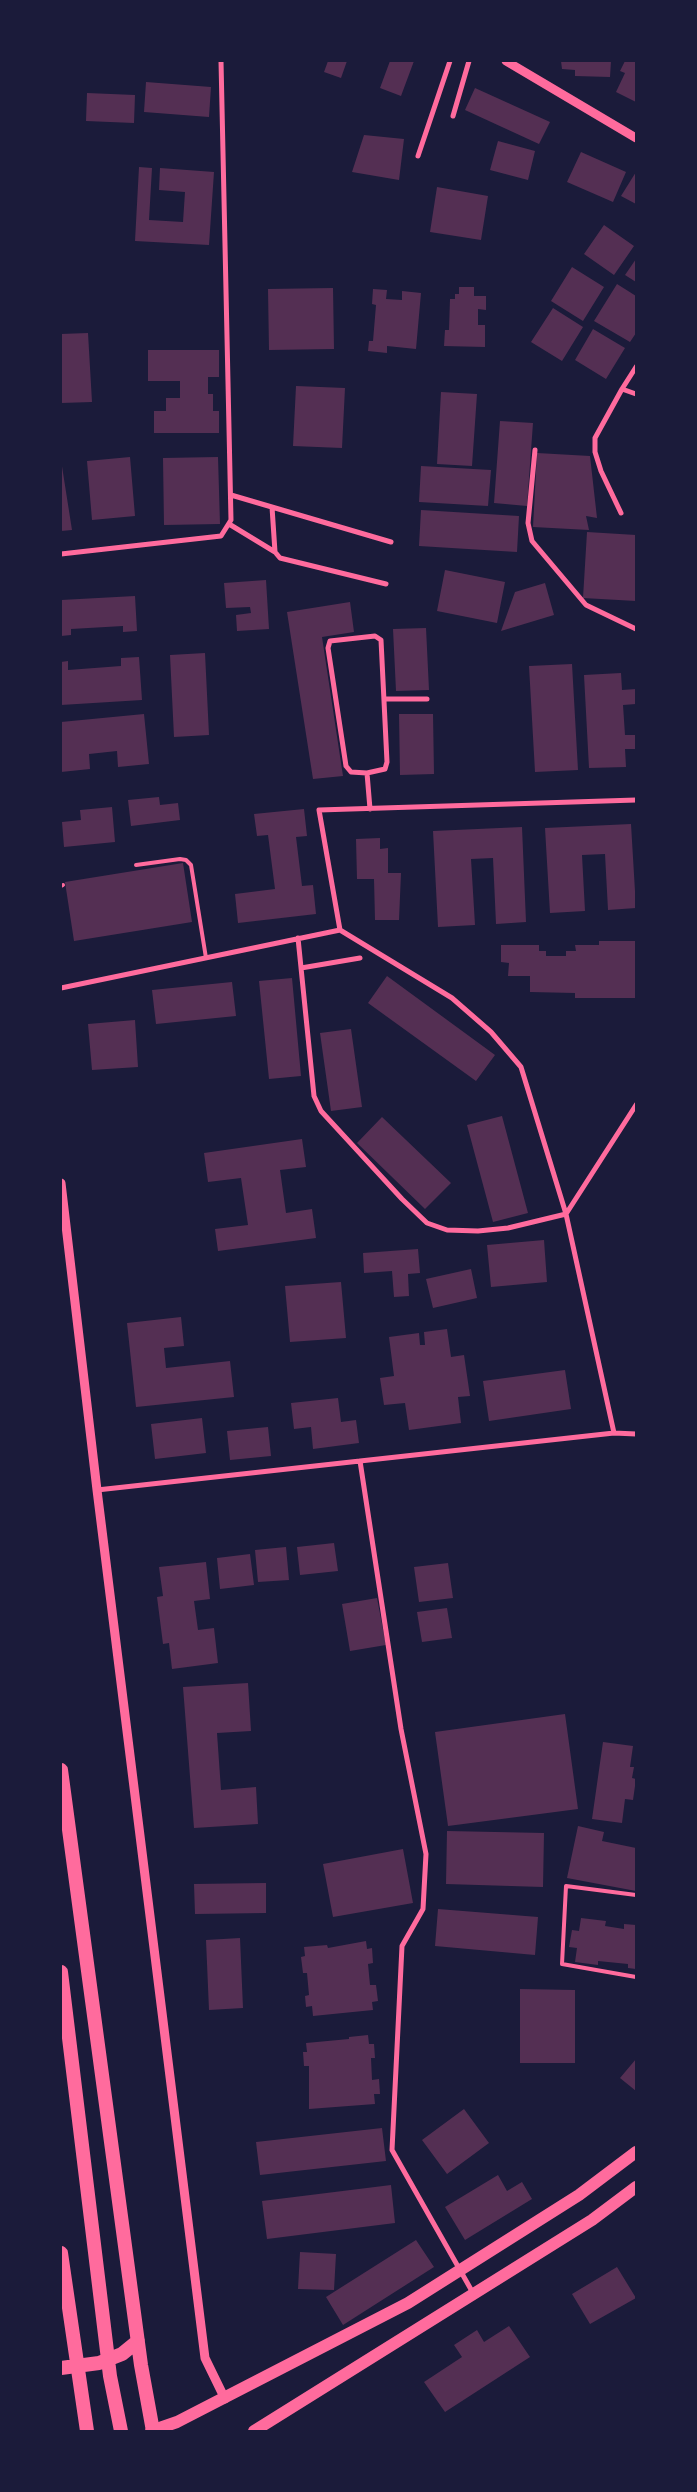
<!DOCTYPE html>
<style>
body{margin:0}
#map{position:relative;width:697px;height:2492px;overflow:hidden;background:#1b1b3a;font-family:"Work Sans",sans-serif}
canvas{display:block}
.frame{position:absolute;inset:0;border:62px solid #1b1b3a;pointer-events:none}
</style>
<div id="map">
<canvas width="697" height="2492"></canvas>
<div class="frame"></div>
</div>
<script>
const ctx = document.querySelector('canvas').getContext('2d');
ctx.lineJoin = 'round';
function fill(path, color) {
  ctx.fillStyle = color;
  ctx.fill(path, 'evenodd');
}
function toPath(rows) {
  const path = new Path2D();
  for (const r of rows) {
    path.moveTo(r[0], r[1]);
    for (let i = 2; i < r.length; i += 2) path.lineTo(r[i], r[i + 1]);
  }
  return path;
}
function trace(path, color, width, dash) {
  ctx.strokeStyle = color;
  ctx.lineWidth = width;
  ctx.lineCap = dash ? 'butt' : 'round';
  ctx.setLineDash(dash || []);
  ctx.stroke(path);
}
const building = toPath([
 [328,61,347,61,341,78,324,72],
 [390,61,414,61,401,96,380,88],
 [561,61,611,61,610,77,575,76,575,70,562,69],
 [625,61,636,61,636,102,616,92,625,73,620,71],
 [146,82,211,87,209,117,144,112],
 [475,88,550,122,539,144,465,110],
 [87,93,135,95,134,123,86,121],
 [364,135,404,139,399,180,352,172],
 [498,141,535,151,528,180,490,170],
 [581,152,626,172,613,202,567,182],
 [139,167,152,168,149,220,183,222,185,192,159,190,160,168,214,172,209,245,135,241],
 [636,172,636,204,621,196],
 [437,187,488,196,481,240,430,232],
 [604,225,634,246,614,275,584,254],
 [636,259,636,282,625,275],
 [572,267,604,287,583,321,551,301],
 [617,284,636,296,636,333,630,342,594,321],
 [459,287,474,287,474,296,486,296,486,310,478,309,478,325,485,325,485,347,444,346,445,330,449,330,450,299,455,299,455,294,459,294],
 [333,288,334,349,269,350,268,289],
 [373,289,387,290,386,299,402,300,402,291,421,293,416,349,387,346,387,353,368,351,369,341,373,341,376,305,372,304],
 [553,308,583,327,562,361,531,342],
 [593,329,625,348,606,379,575,360],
 [88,333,92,402,61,403,61,334],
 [148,350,219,350,219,377,208,377,208,394,213,394,213,411,219,411,219,433,154,433,154,411,166,411,166,398,180,398,180,381,148,381],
 [296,386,345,388,342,448,293,446],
 [441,392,477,394,472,466,437,464],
 [500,421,533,423,527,506,494,503],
 [537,453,590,456,597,518,586,516,589,530,533,527],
 [130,457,135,516,92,520,87,461],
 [218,457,220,524,164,525,163,458],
 [61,460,72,530,61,531],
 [421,466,491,470,488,506,419,502],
 [421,510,519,516,517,552,419,546],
 [587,532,636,535,636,601,583,598],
 [445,570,505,582,497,623,437,611],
 [266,580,269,629,237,631,236,615,251,613,250,607,226,608,224,583],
 [545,583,554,615,501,631,515,592],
 [135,596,137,631,123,632,123,626,71,629,71,635,61,636,61,600],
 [350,602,354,632,322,637,343,776,313,779,287,612],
 [426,628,429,690,396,691,393,629],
 [205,653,209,735,174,737,170,655],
 [139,657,142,700,61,705,61,662,68,661,68,670,121,666,121,658],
 [572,664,578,770,535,772,529,666],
 [621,673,622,690,636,689,636,704,623,705,625,735,636,735,636,749,625,749,626,767,589,768,584,675],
 [144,714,149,764,118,767,117,751,89,754,90,769,61,772,61,722],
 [399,714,433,714,434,774,400,775],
 [159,797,160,805,178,803,180,820,131,826,128,800],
 [112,807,115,842,64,847,62,822,81,820,80,810],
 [304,809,307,836,296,837,302,886,313,885,316,914,238,923,235,894,275,889,268,835,257,836,254,814],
 [631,824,636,908,608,910,605,854,582,855,585,911,550,913,545,828],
 [522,827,526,922,496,924,493,858,471,859,475,925,438,927,433,831],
 [380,838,380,849,388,848,388,873,401,873,399,920,375,920,374,879,357,879,356,839],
 [183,863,192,922,74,941,65,882],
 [599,941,636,941,636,998,575,998,575,993,530,992,530,976,508,976,509,963,501,962,501,945,539,945,539,951,546,951,546,956,566,956,566,951,576,951,575,945,599,945],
 [387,976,495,1055,476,1081,368,1003],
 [292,978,301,1076,269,1079,259,981],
 [232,982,236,1016,156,1024,152,990],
 [135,1020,138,1067,92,1070,88,1024],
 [351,1029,362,1107,331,1111,320,1033],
 [502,1116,528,1213,493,1222,467,1125],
 [382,1117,451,1183,425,1209,357,1143],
 [302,1139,306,1167,280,1170,286,1213,312,1209,316,1238,218,1251,215,1229,248,1225,241,1178,208,1182,204,1153],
 [544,1240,547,1282,491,1287,487,1245],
 [418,1249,420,1273,408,1274,409,1296,394,1297,392,1271,364,1273,363,1253],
 [471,1269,477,1298,433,1308,426,1279],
 [341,1282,346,1338,290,1342,285,1286],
 [181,1317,184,1346,164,1348,166,1368,230,1361,234,1397,136,1407,127,1323],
 [447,1329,451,1357,464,1355,470,1396,458,1397,461,1423,409,1430,405,1403,384,1405,380,1378,394,1376,389,1337,419,1333,420,1345,425,1345,424,1332],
 [565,1370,571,1409,489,1421,483,1381],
 [338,1398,341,1422,356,1420,359,1443,313,1449,311,1427,294,1429,291,1403],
 [202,1418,206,1453,155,1459,151,1424],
 [268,1427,271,1456,230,1460,227,1431],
 [334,1543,338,1571,300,1575,297,1547],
 [286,1547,289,1580,258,1582,255,1550],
 [250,1554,254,1585,220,1589,217,1558],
 [206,1562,210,1599,194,1601,198,1630,214,1628,218,1663,172,1669,169,1643,163,1644,157,1597,163,1596,159,1567],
 [448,1563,453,1598,419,1602,414,1567],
 [377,1598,386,1645,350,1651,342,1604],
 [447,1608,452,1638,422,1642,417,1612],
 [248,1683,251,1731,217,1733,221,1790,256,1787,258,1824,194,1828,183,1687],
 [565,1714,578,1809,448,1826,435,1732],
 [603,1742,633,1746,630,1767,634,1767,632,1778,636,1779,633,1800,625,1799,622,1823,592,1819],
 [578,1826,604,1832,602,1841,636,1848,636,1891,567,1878],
 [447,1831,544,1833,543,1887,446,1884],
 [403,1849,413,1903,333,1917,323,1864],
 [266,1883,266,1913,195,1914,194,1884],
 [438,1909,538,1917,535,1955,435,1946],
 [581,1918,606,1921,605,1926,624,1929,624,1924,636,1925,636,1969,628,1968,628,1964,598,1961,598,1965,575,1962,577,1948,569,1947,572,1930,579,1931],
 [240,1938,243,2008,209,2010,206,1940],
 [366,1941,367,1949,372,1948,373,1963,368,1964,370,1985,376,1985,378,2001,372,2002,373,2010,313,2016,312,2006,306,2007,305,1996,309,1995,307,1973,303,1973,301,1957,305,1956,304,1947,327,1945,328,1948],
 [520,1989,575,1990,575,2063,520,2063],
 [368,2035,369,2044,374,2044,375,2058,371,2058,372,2080,379,2079,380,2094,374,2094,375,2104,309,2109,309,2066,304,2066,303,2052,307,2052,306,2043,349,2039,349,2037],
 [636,2059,636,2091,620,2078],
 [464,2109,489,2143,447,2174,422,2140],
 [382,2128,386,2161,260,2175,256,2142],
 [498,2175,507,2191,522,2182,532,2199,465,2240,445,2207],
 [391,2185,395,2223,267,2239,262,2201],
 [416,2240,434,2267,343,2325,326,2297],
 [300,2252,336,2254,334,2290,298,2289],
 [617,2267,636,2298,590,2324,572,2294],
 [509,2326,530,2357,445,2412,424,2382,462,2357,454,2345,477,2330,484,2342]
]);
const service = toPath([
 [136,865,180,859,186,860,191,865,206,958],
 [61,886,63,885],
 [636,1895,566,1886,562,1964,636,1977]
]);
const minor = toPath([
 [453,116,469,61],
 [418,156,450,61],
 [636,367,622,389,636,394],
 [535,450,528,523,532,541,586,605,636,629],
 [231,495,391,542],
 [272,507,275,552,280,558,386,584],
 [621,513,601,471,595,452,595,438,622,389],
 [229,524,275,552],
 [61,554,221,536,231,520,221,61],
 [385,699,427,699],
 [367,773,385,769,387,762,381,640,375,636,330,641,328,648,346,766,351,772,367,773,370,809],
 [340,930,452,998,491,1032,521,1067,566,1214,614,1433],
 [340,930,319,810,636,800],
 [298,938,314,1096,321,1111,402,1199,427,1223,447,1230,478,1231,508,1228,566,1214,636,1105],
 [301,968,360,958],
 [61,988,340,930],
 [360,1461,401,1729,426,1854,423,1909,402,1946,392,2150,473,2293],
 [97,1490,614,1433,636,1434]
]);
const tertiary = toPath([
 [506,61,636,138],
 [61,1183,97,1490,205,2358,225,2399]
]);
const primary = toPath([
 [151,2431,177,2422,408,2303,579,2195,636,2152],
 [254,2431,592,2220,636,2187]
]);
const trunk = toPath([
 [61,1770,141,2365,153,2431],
 [61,1972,110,2376,121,2431],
 [61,2253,87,2431],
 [61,2368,99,2363,122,2354,138,2341]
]);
fill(building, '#542f53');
trace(service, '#ff6b9d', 4);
trace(minor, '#ff6b9d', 5);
trace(tertiary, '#ff6b9d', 9);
trace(primary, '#ff6b9d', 12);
trace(trunk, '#ff6b9d', 14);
</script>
